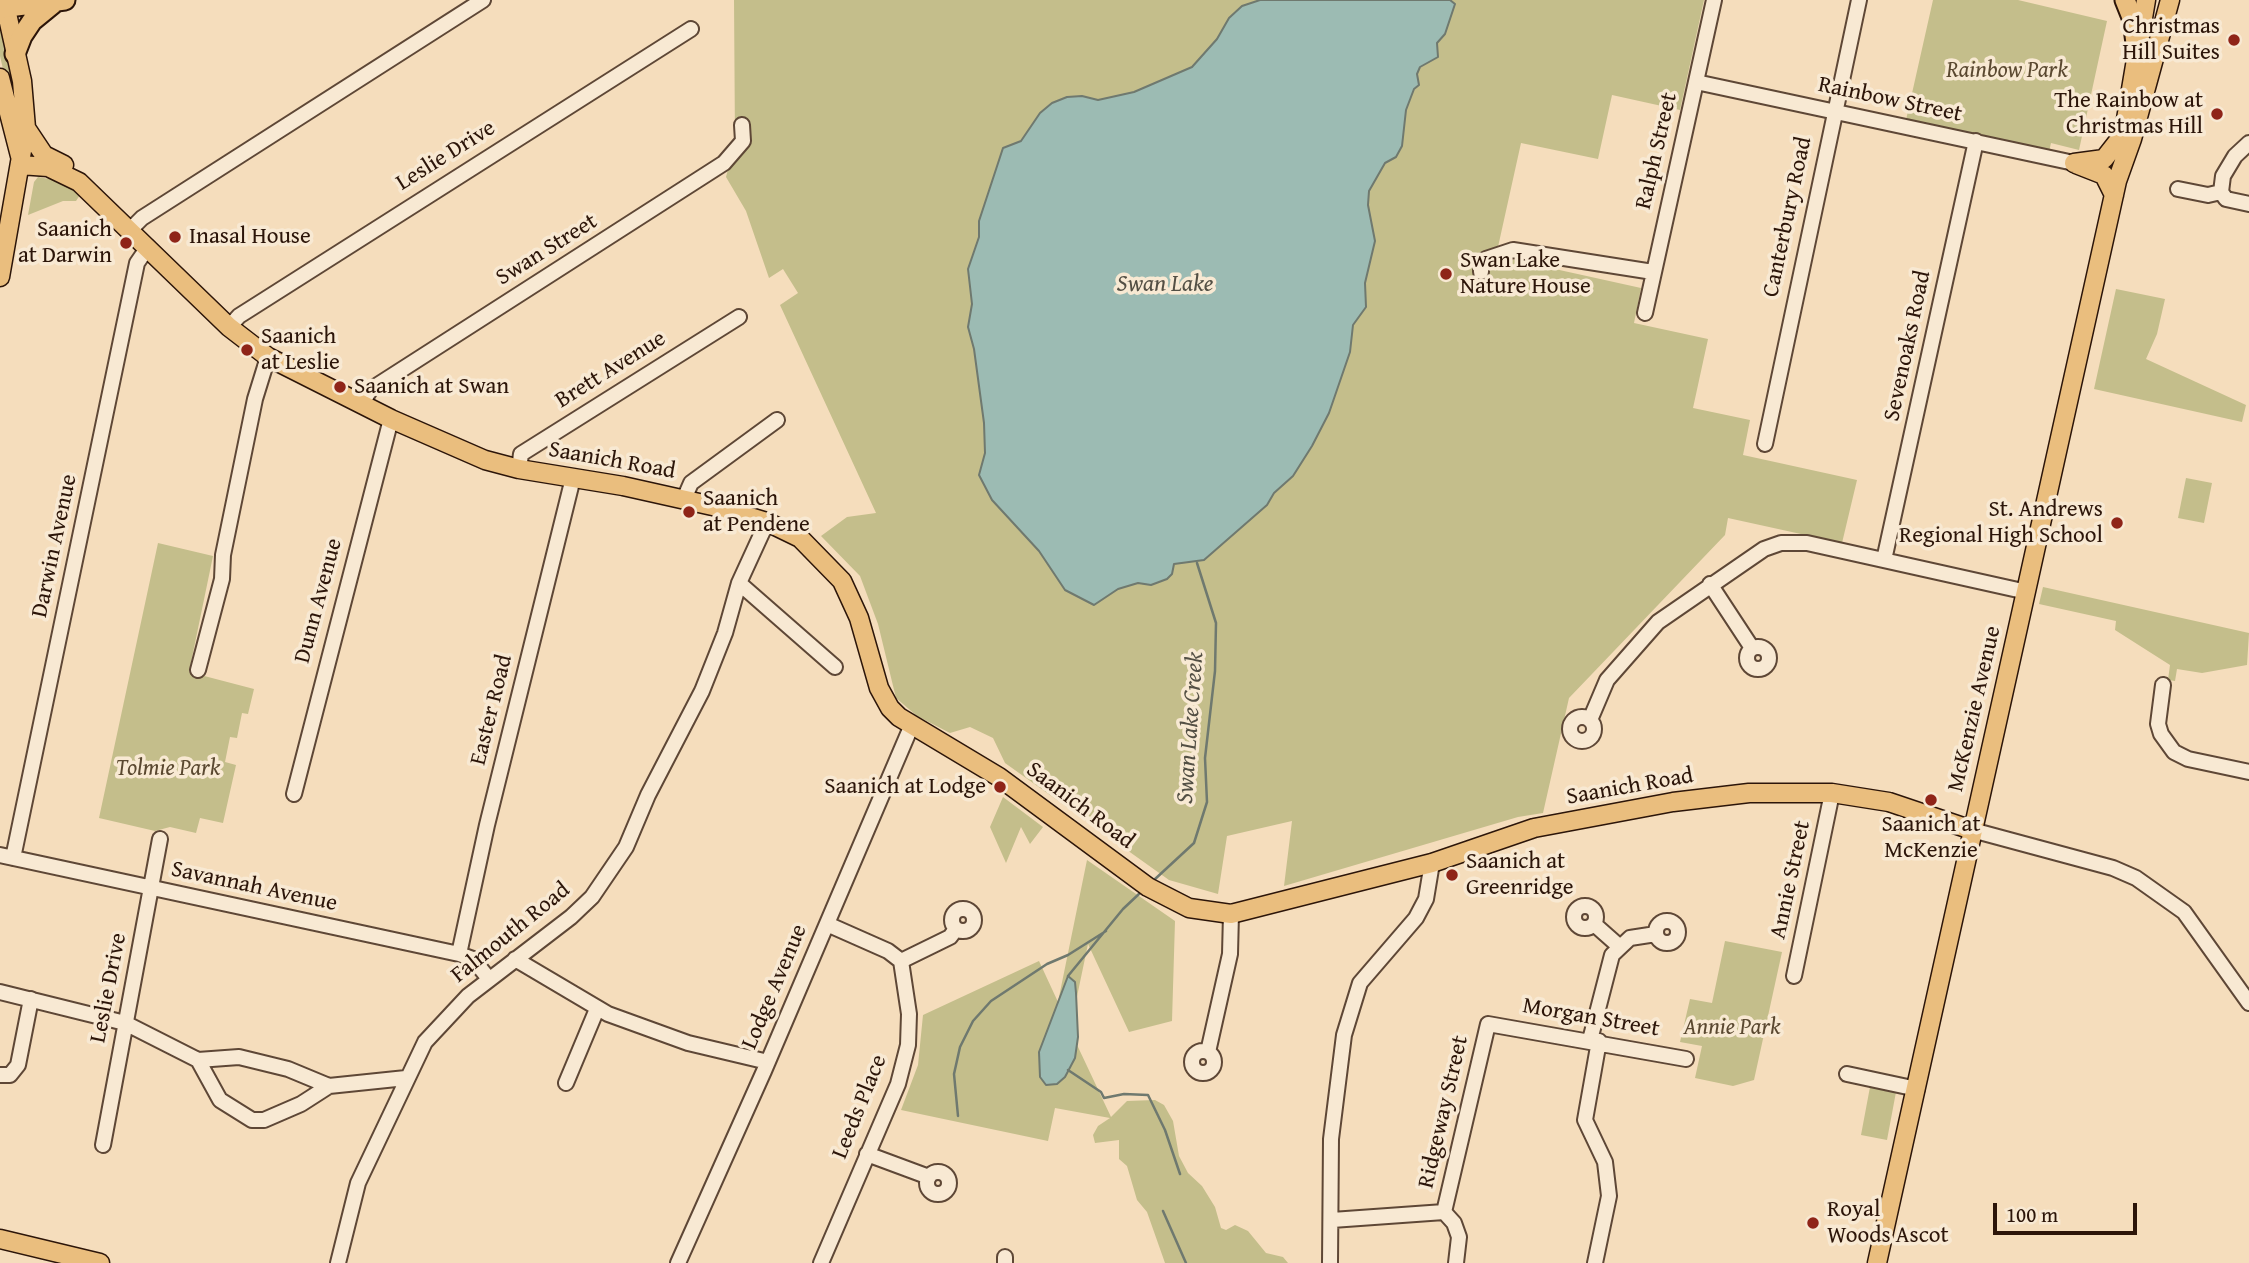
<!DOCTYPE html>
<style>
body{margin:0}
#map{position:relative;width:2249px;height:1263px;overflow:hidden;background:#f5ddbc;font-family:"Gentium Book Plus",serif}
canvas{display:block}
.scale{position:absolute;left:1993px;top:1203px;width:144px;height:32px;box-sizing:border-box;border:4px solid #2c1509;border-top:0;padding-left:9px;font-size:21px;line-height:24px;white-space:nowrap;color:#2c1509;-webkit-text-stroke:5px #f8e9d3;paint-order:stroke}
</style>
<div id="map">
<canvas width="2249" height="1263"></canvas>
<div class="scale">100 m</div>
</div>
<script>
const ctx = document.querySelector('canvas').getContext('2d');
ctx.lineJoin = 'round';
function fill(path, color) {
  ctx.fillStyle = color;
  ctx.fill(path, 'evenodd');
}
function toPath(rows) {
  const path = new Path2D();
  for (const r of rows) {
    if (r.length === 3) {
      path.moveTo(r[0] + r[2], r[1]);
      path.arc(r[0], r[1], r[2], 0, 2 * Math.PI);
      continue;
    }
    path.moveTo(r[0], r[1]);
    for (let i = 2; i < r.length; i += 2) path.lineTo(r[i], r[i + 1]);
  }
  return path;
}
function trace(path, color, width, dash) {
  ctx.strokeStyle = color;
  ctx.lineWidth = width;
  ctx.lineCap = dash ? 'butt' : 'round';
  ctx.setLineDash(dash || []);
  ctx.stroke(path);
}
function label(font, color, halo, rows, align = 'center') {
  ctx.font = font + ' "Gentium Book Plus",serif';
  ctx.lineWidth = 7;
  ctx.setLineDash([]);
  ctx.textBaseline = 'middle';
  ctx.strokeStyle = halo;
  ctx.fillStyle = color;
  for (const [text, x, y, turn = 0] of rows) {
    ctx.save();
    ctx.translate(x, y);
    ctx.rotate((+turn || 0) * Math.PI / 180);
    ctx.textAlign = isNaN(turn) ? turn : align;
    if (halo) ctx.strokeText(text, 0, 0);
    ctx.fillText(text, 0, 0);
    ctx.restore();
  }
}
const green = toPath([
 [734,0,1704,0,1680,110,1612,95,1598,159,1521,143,1496,256,1641,288,1634,323,1708,339,1693,408,1750,420,1743,455,1857,480,1842,543,1728,518,1725,535,1569,698,1543,813,1518,817,1284,886,1292,821,1227,836,1218,894,1169,880,1005,763,993,738,970,727,950,733,917,716,896,698,878,624,860,576,821,536,847,517,876,513,780,305,798,293,783,269,769,278,746,211,726,177,735,142],
 [1933,0,2018,0,2107,21,2079,150,2051,143,2049,152,1906,120],
 [0,28,20,115,12,108,0,56],
 [38,177,60,181,80,192,80,195,76,201,63,201,28,215,34,182],
 [2116,289,2165,299,2157,334,2146,359,2246,405,2242,422,2094,389],
 [2186,478,2212,483,2204,523,2178,518],
 [158,543,213,556,189,672,254,689,248,714,242,713,237,738,230,737,225,762,236,765,223,823,200,818,196,833,170,827,155,831,99,818],
 [2043,587,2249,633,2247,665,2202,673,2177,669,2175,681,2168,680,2170,665,2115,630,2116,621,2039,604],
 [1003,797,1043,827,1030,844,1021,827,1006,863,990,827],
 [1087,860,1175,921,1172,1021,1129,1032,1088,944,1070,1030,1111,1117,1127,1101,1155,1100,1164,1105,1173,1121,1179,1156,1188,1173,1202,1186,1215,1207,1221,1228,1226,1230,1235,1225,1248,1231,1266,1253,1283,1257,1288,1263,1165,1263,1147,1212,1137,1200,1127,1166,1119,1159,1119,1140,1095,1143,1093,1135,1098,1126,1110,1118,1055,1108,1048,1141,901,1110,918,1065,923,1015,1039,961,1058,1002],
 [1725,941,1782,952,1754,1080,1733,1086,1695,1078,1702,1046,1680,1042,1690,999,1712,1003],
 [1870,1087,1896,1092,1887,1140,1861,1135]
]);
const water = toPath([
 [1260,0,1450,0,1455,4,1445,34,1437,43,1438,57,1420,67,1417,74,1419,85,1414,89,1406,110,1402,146,1396,157,1385,163,1369,191,1368,205,1375,241,1365,283,1366,307,1353,325,1350,352,1329,413,1312,446,1293,476,1274,493,1267,505,1204,560,1174,564,1172,574,1167,579,1151,585,1138,583,1118,589,1094,605,1065,590,1039,551,992,500,979,475,985,453,984,423,974,349,968,327,972,304,968,269,979,237,979,221,1003,148,1021,141,1040,113,1052,103,1067,97,1082,96,1098,100,1134,92,1192,67,1217,39,1229,18,1242,6,1260,0],
 [1068,976,1075,982,1076,993,1078,1037,1075,1058,1065,1077,1057,1084,1046,1085,1040,1077,1039,1052,1068,976]
]);
const stream = toPath([
 [1154,880,1194,843,1207,802,1205,758,1215,671,1216,623,1197,563],
 [1068,976,1123,909,1140,893],
 [1068,1070,1101,1092,1104,1098,1124,1094,1148,1095,1165,1130,1180,1174],
 [958,1116,954,1074,960,1047,973,1021,991,1001,1047,964,1068,955,1106,931],
 [1163,1211,1186,1263]
]);
const minor = toPath([
 [1696,82,2074,163],
 [2178,189,2208,195,2221,192],
 [2221,192,2223,176,2235,156,2249,143],
 [2221,192,2226,199,2249,204],
 [131,229,142,218,483,0],
 [1481,272,1481,263,1486,259,1513,250,1653,272],
 [1645,313,1714,0],
 [229,327,239,316,691,29],
 [361,405,370,390,724,163,743,141,742,125],
 [1765,444,1859,0],
 [519,469,521,454,739,317],
 [684,499,691,483,777,420],
 [1884,560,1976,141],
 [739,583,835,667],
 [1710,584,1752,648],
 [1758,658,11],
 [198,670,222,579,223,555,255,399,268,357],
 [2163,685,2158,724,2161,734,2174,752,2188,759,2249,772],
 [1582,729,12],
 [1590,720,1607,680,1658,622,1764,549,1781,543,1807,543,2027,592],
 [294,794,391,419],
 [1972,830,2113,868,2136,878,2184,912,2249,1003],
 [0,855,459,954,473,959,489,979],
 [13,858,137,263,148,247],
 [1585,917,11],
 [963,920,11],
 [1667,932,11],
 [1594,924,1620,947],
 [459,954,487,825,573,478],
 [515,959,608,1014,688,1043,768,1062],
 [901,961,950,937,956,929],
 [1794,976,1832,793],
 [0,992,125,1023,198,1060,239,1057,288,1069,329,1086,406,1078],
 [1590,1040,1612,955,1630,938,1656,934],
 [1203,1062,11],
 [1208,1052,1230,954,1231,914],
 [198,1060,220,1100,252,1120,264,1120,301,1104,329,1086],
 [1847,1074,1917,1089],
 [0,1075,10,1075,18,1065,31,999],
 [566,1083,597,1009],
 [103,1145,160,839],
 [867,1154,929,1177],
 [938,1183,11],
 [1444,1212,1488,1024,1686,1059],
 [1444,1212,1454,1223,1459,1237,1456,1263],
 [1332,1220,1444,1212],
 [338,1263,358,1183,425,1042,468,996,571,917,592,897,626,847,648,795,702,691,725,633,739,583,767,522],
 [678,1263,764,1071,911,727],
 [821,1263,898,1084,908,1045,909,1014,901,961,888,951,827,924],
 [1005,1263,1005,1257],
 [1330,1263,1331,1139,1344,1035,1360,983,1416,918,1426,899,1432,863],
 [1595,1263,1609,1196,1605,1162,1585,1120,1599,1041]
]);
const major = toPath([
 [0,78,20,156],
 [26,128,44,155,64,165],
 [2121,149,2146,0],
 [2074,163,2104,159,2122,136],
 [2076,164,2104,175,2114,195],
 [20,165,48,167,79,182,229,327,268,357,391,419,485,460,519,469,623,486,717,507,767,522,800,538,842,581,859,618,879,688,890,708,899,717,999,777,1148,887,1189,908,1231,914,1432,863,1534,828,1673,802,1749,793,1832,793,1889,802,1972,830],
 [0,277,26,128,22,81,4,0],
 [0,1239,100,1263],
 [1877,1263,2117,181,2132,139,2170,0]
]);
const highway = toPath([
 [2125,0,2133,20,2137,51],
 [0,8,65,0],
 [15,54,22,36,32,21,54,3]
]);
const markers = [
 [2234,40,7,"#8f2418"],
 [2217,114,7,"#8f2418"],
 [175,237,7,"#8f2418"],
 [126,243,7,"#8f2418"],
 [1446,274,7,"#8f2418"],
 [247,350,7,"#8f2418"],
 [340,387,7,"#8f2418"],
 [689,512,7,"#8f2418"],
 [2117,523,7,"#8f2418"],
 [1000,787,7,"#8f2418"],
 [1931,800,7,"#8f2418"],
 [1452,875,7,"#8f2418"],
 [1813,1223,7,"#8f2418"]
];
const poiNames = [
 ["Christmas",2220,27,"right"],
 ["Hill Suites",2220,53,"right"],
 ["The Rainbow at",2203,101,"right"],
 ["Christmas Hill",2203,127,"right"],
 ["Saanich",112,230,"right"],
 ["at Darwin",112,256,"right"],
 ["Inasal House",189,237],
 ["Swan Lake",1460,261],
 ["Nature House",1460,287],
 ["Saanich",261,337],
 ["at Leslie",261,363],
 ["Saanich at Swan",354,387],
 ["Saanich",703,499],
 ["at Pendene",703,525],
 ["St. Andrews",2103,510,"right"],
 ["Regional High School",2103,536,"right"],
 ["Saanich at Lodge",986,787,"right"],
 ["Saanich at",1931,825,"center"],
 ["McKenzie",1931,851,"center"],
 ["Saanich at",1466,862],
 ["Greenridge",1466,888],
 ["Royal",1827,1210],
 ["Woods Ascot",1827,1236]
];
const parkNames = [
 ["Rainbow Park",2007,71],
 ["Tolmie Park",168,769],
 ["Annie Park",1732,1028]
];
const streetNames = [
 ["Rainbow Street",1890,100,12],
 ["Ralph Street",1657,151,-77],
 ["Leslie Drive",446,156,-32],
 ["Canterbury Road",1788,217,-78],
 ["Swan Street",547,250,-32],
 ["Sevenoaks Road",1908,346,-78],
 ["Brett Avenue",611,370,-32],
 ["Saanich Road",612,461,10],
 ["Darwin Avenue",55,546,-78],
 ["Dunn Avenue",319,601,-75],
 ["McKenzie Avenue",1975,709,-77],
 ["Easter Road",492,710,-76],
 ["Saanich Road",1630,787,-10],
 ["Saanich Road",1080,806,37],
 ["Annie Street",1791,880,-78],
 ["Savannah Avenue",254,887,12],
 ["Falmouth Road",511,933,-39],
 ["Lodge Avenue",775,987,-67],
 ["Leslie Drive",109,988,-79],
 ["Morgan Street",1591,1018,10],
 ["Leeds Place",860,1107,-68],
 ["Ridgeway Street",1444,1112,-77]
];
const waterNames = [
 ["Swan Lake",1165,285],
 ["Swan Lake Creek",1191,728,-86]
];
fill(green, '#c4be8b');
fill(water, '#9cbbb3');
trace(water, '#6f796f', 2);
trace(stream, '#6f796f', 2.5);
trace(minor, '#5e4736', 18);
trace(major, '#2c1509', 21);
trace(highway, '#2c1509', 23);
trace(minor, '#f8e9d3', 14);
trace(major, '#eabe7e', 18);
trace(highway, '#eabe7e', 19);
for (const [x, y, r, color] of markers) {
  const dot = new Path2D();
  dot.arc(x, y, r, 0, 2 * Math.PI);
  ctx.fillStyle = color;
  ctx.fill(dot);
  trace(dot, '#f8e9d3', 2.5);
}
label('23px', '#2c1509', '#f8e9d3', poiNames, 'left');
label('italic 23px', '#5a4830', '#f8e9d3', parkNames);
label('23px', '#2c1509', '#f8e9d3', streetNames);
label('italic 24px', '#534f44', '#f8e9d3', waterNames);
</script>
